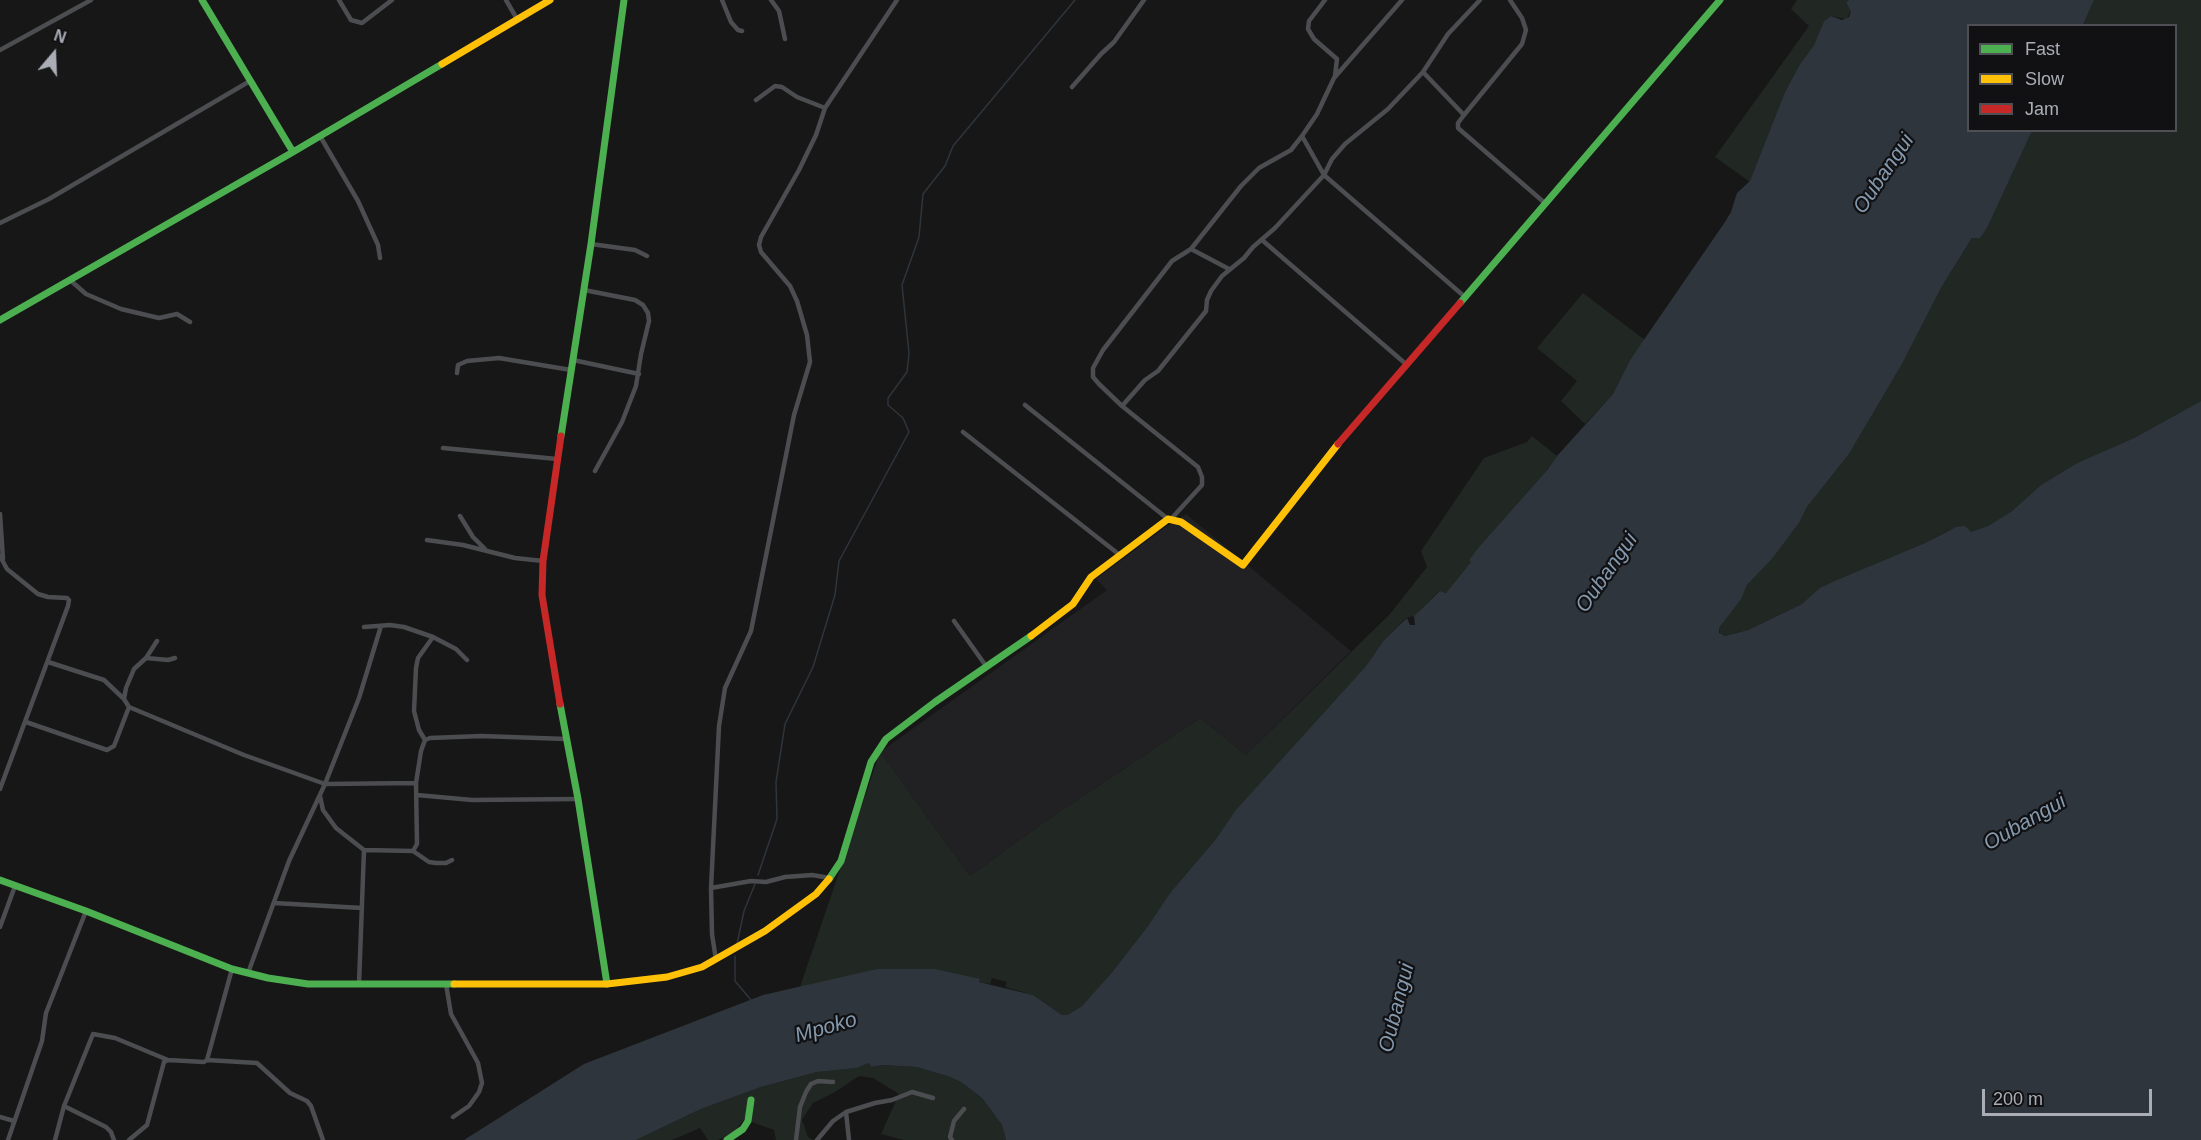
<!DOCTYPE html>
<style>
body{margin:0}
#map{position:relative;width:2201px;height:1140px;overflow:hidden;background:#171717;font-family:Helvetica,sans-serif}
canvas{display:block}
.legend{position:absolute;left:1967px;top:24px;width:210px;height:108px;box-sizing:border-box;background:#111113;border:2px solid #4e4f54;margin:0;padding:8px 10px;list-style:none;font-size:18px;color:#aaadb6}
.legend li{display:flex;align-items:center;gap:12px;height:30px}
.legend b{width:30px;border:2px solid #4e4f54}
.north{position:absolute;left:24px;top:24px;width:60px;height:60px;-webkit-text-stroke:4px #111113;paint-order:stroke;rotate:19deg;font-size:16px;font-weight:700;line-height:24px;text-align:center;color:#aaadb6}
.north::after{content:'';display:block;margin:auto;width:21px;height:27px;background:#aaadb6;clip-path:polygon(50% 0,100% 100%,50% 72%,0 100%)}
.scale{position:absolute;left:1982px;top:1089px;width:170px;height:27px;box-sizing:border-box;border:3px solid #aaadb6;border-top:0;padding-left:8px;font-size:18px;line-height:21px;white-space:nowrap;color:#aaadb6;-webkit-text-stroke:4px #111113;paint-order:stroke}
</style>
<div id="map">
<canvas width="2201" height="1140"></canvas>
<ul class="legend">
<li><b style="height:8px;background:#4caf50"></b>Fast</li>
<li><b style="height:8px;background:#ffc107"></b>Slow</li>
<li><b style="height:8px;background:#c62828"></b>Jam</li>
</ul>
<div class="north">N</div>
<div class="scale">200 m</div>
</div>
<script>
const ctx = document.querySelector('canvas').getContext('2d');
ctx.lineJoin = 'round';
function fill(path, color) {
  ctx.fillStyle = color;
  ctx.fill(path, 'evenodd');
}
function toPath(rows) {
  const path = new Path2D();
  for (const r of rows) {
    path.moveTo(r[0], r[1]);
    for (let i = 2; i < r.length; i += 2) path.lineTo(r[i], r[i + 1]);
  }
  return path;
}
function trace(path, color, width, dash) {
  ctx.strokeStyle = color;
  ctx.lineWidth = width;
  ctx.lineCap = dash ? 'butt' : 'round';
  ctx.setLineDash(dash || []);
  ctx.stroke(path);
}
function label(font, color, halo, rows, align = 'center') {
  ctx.font = font + ' Helvetica,sans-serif';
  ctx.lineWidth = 4.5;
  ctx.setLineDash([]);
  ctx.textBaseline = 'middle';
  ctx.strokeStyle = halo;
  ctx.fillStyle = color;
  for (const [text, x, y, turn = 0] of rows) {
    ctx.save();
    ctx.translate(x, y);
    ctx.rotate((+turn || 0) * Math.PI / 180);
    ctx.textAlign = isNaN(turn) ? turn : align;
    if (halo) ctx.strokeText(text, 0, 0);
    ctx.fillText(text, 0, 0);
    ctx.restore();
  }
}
const built = toPath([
 [1186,514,1351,651,1246,755,1200,718,1043,823,970,876,880,752,1107,590,1096,579,1163,529]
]);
const green = toPath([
 [1797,0,1849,0,1846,2,1851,12,1846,19,1831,16,1824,21,1814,45,1800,64,1785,92,1750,182,1715,157,1809,26,1791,9],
 [2094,0,2201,0,2201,401,2134,438,2077,463,2041,485,2012,511,1988,526,1973,532,1951,529,1925,543,1839,579,1802,604,1748,630,1725,636,1720,634,1719,628,1740,599,1747,585,1772,559,1799,523,1807,507,1849,454,1902,364,1941,288,1973,237,1988,226,2032,131,2176,130,2176,26,2083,25],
 [1583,293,1645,340,1630,360,1613,394,1585,424,1561,401,1577,381,1537,348],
 [1532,436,1557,456,1548,469,1478,548,1470,559,1471,562,1446,593,1439,591,1414,616,1406,618,1384,640,1366,666,1237,810,1216,839,1170,893,1148,926,1113,971,1082,1006,1067,1015,1062,1015,1033,995,1005,987,1007,982,992,978,990,984,979,982,980,979,800,987,880,752,970,876,1043,823,1200,718,1246,755,1390,614,1427,567,1421,551,1484,458,1527,442],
 [869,1063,871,1067,882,1065,917,1067,950,1077,961,1082,982,1098,1002,1125,1006,1140,904,1140,881,1134,899,1094,873,1078,859,1076,835,1092,813,1103,802,1120,808,1137,813,1140,776,1140,774,1130,752,1122,746,1117,734,1132,718,1140,708,1140,700,1128,672,1140,636,1140,701,1109,761,1087,817,1072,857,1068]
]);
const water = toPath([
 [1849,0,2094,0,2083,25,1968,26,1968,130,2032,131,1988,226,1980,238,1972,238,1941,288,1902,364,1849,454,1807,507,1799,523,1772,559,1747,585,1741,599,1719,628,1719,633,1725,636,1748,630,1802,604,1820,588,1839,579,1925,543,1956,527,1965,526,1971,532,1988,526,2012,511,2041,485,2077,463,2134,438,2201,401,2201,1140,1006,1140,1002,1125,982,1098,961,1082,950,1077,917,1067,882,1065,871,1067,869,1063,857,1068,817,1072,761,1087,701,1109,636,1140,464,1140,584,1064,763,995,877,969,935,969,980,979,979,982,1033,995,1062,1015,1067,1015,1082,1006,1113,971,1148,926,1170,893,1216,839,1236,810,1366,666,1384,640,1407,618,1410,625,1415,625,1414,616,1440,591,1446,593,1471,562,1469,560,1478,548,1548,469,1557,456,1613,394,1630,360,1725,222,1731,212,1737,193,1750,181,1785,92,1800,64,1814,45,1824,21,1831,16,1842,20,1849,17,1851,12,1846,2]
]);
const stream = toPath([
 [758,875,777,819,776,782,785,724,813,667,835,595,839,561,909,432,903,418,888,405,888,398,907,372,909,353,902,285,919,237,923,194,945,166,953,146,1075,0],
 [737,944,744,911,755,884],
 [735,956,735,981,751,1000]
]);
const street = toPath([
 [339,0,351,20,362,23,392,0],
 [506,0,517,19],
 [722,0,731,22,738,30,742,31],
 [771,0,779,11,785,39],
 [1325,0,1309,21,1308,29,1314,39,1337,59,1335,76],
 [1510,0,1522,18,1526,30,1522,44,1464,115,1458,123,1458,128,1546,204],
 [0,50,91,0],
 [1423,72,1464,115],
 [1072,87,1101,54,1114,42,1144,0],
 [756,100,775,86,782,87,797,97,825,108],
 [320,136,358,201,378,245,380,258],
 [1302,136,1324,175,1465,297],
 [0,223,49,199,250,81],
 [1262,240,1407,365],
 [591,244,635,250,647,256],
 [1191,249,1229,269],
 [70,280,86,294,121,309,159,318,177,314,190,322],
 [584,290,635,300,643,305,648,313,649,321,641,354,636,386,622,422,595,471],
 [573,360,639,374],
 [457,373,458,365,467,361,499,358,571,370],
 [1025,405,1168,519],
 [1122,406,1145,380,1158,371,1206,311,1207,300,1211,291,1222,276,1244,258,1253,247,1275,228,1324,175,1332,159,1345,144,1388,109,1423,72,1448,34,1480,0],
 [963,432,1121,556],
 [443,448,557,459],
 [0,514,3,559],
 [460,516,473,537,485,549],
 [1171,519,1202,485,1202,477,1198,467,1122,406,1099,384,1093,377,1093,368,1103,350,1172,261,1191,249,1241,186,1259,168,1291,150,1302,136,1317,114,1334,78,1402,0],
 [427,540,463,545,515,558,543,561],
 [0,556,7,569,38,594,48,597,67,598,69,600,68,606,0,789],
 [954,621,986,666],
 [364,627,390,625,404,627,433,637,456,649,467,660],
 [146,658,168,660,175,658],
 [48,662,104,680,124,699,129,707],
 [124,699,126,688,134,669,146,658,157,641],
 [26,722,107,750,114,746,129,707,244,755,325,784,416,783],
 [425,740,419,730,414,711,416,668,418,658,433,637],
 [417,795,472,800,578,799],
 [320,796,323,810,336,828,364,850],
 [413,851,429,862,436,863,446,863,452,860],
 [711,888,751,881,766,882,785,877,812,875,830,878],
 [274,903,362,908],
 [0,927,15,886],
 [716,960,712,934,711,888,719,726,725,688,751,631,794,415,810,362,807,335,797,301,790,286,761,252,759,245,761,237,799,170,816,135,825,108,897,0],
 [232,969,207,1060,257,1063,290,1093,307,1101,311,1106,323,1140],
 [248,973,289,861,325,784,359,698,381,626],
 [359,984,364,850,413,851,417,844,416,783,421,751,425,740,430,738,481,736,566,739],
 [446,984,451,1014,478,1063,482,1083,479,1092,469,1106,453,1117],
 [64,1106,106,1127,111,1132,114,1140],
 [0,1117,14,1121],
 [8,1140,42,1041,46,1013,86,911],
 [55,1140,64,1106,93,1034,115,1038,168,1060],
 [129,1140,147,1125,164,1062,168,1060,204,1062,207,1060],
 [796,1140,800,1107,806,1092,811,1084,818,1081,833,1082],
 [817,1140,833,1121,846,1112],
 [849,1140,846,1112,875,1103,892,1100,912,1092,933,1098],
 [952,1140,950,1137,954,1121,964,1109]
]);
const fast = toPath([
 [202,0,293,152],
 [1460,303,1720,0],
 [0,320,293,152,442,64],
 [561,436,591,244,624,0],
 [560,704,578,799,607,984],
 [829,879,841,861,871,762,886,739,935,702,1031,636],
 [0,880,86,911,232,969,268,978,308,984,454,984],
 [727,1140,743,1129,748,1121,751,1100]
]);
const slow = toPath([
 [442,64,550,0],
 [1031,636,1073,604,1091,577,1168,519,1181,522,1243,565,1338,444],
 [454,984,607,984,667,977,702,967,765,931,816,894,829,879]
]);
const jam = toPath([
 [1338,444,1460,303],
 [560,704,542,595,543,561,561,436]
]);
const waterNames = [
 ["Oubangui",1884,174,-56],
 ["Oubangui",1607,573,-55],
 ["Oubangui",2025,823,-30],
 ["Oubangui",1397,1008,-76],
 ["Mpoko",826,1028,-16]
];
fill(built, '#212123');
fill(green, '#212722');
fill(water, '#2f353c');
trace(stream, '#2f353c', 1.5);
trace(street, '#4c4d50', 4.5);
trace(fast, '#4caf50', 7);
trace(slow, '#ffc107', 7);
trace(jam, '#c62828', 7);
label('italic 21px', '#8599ae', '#111113', waterNames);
</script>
